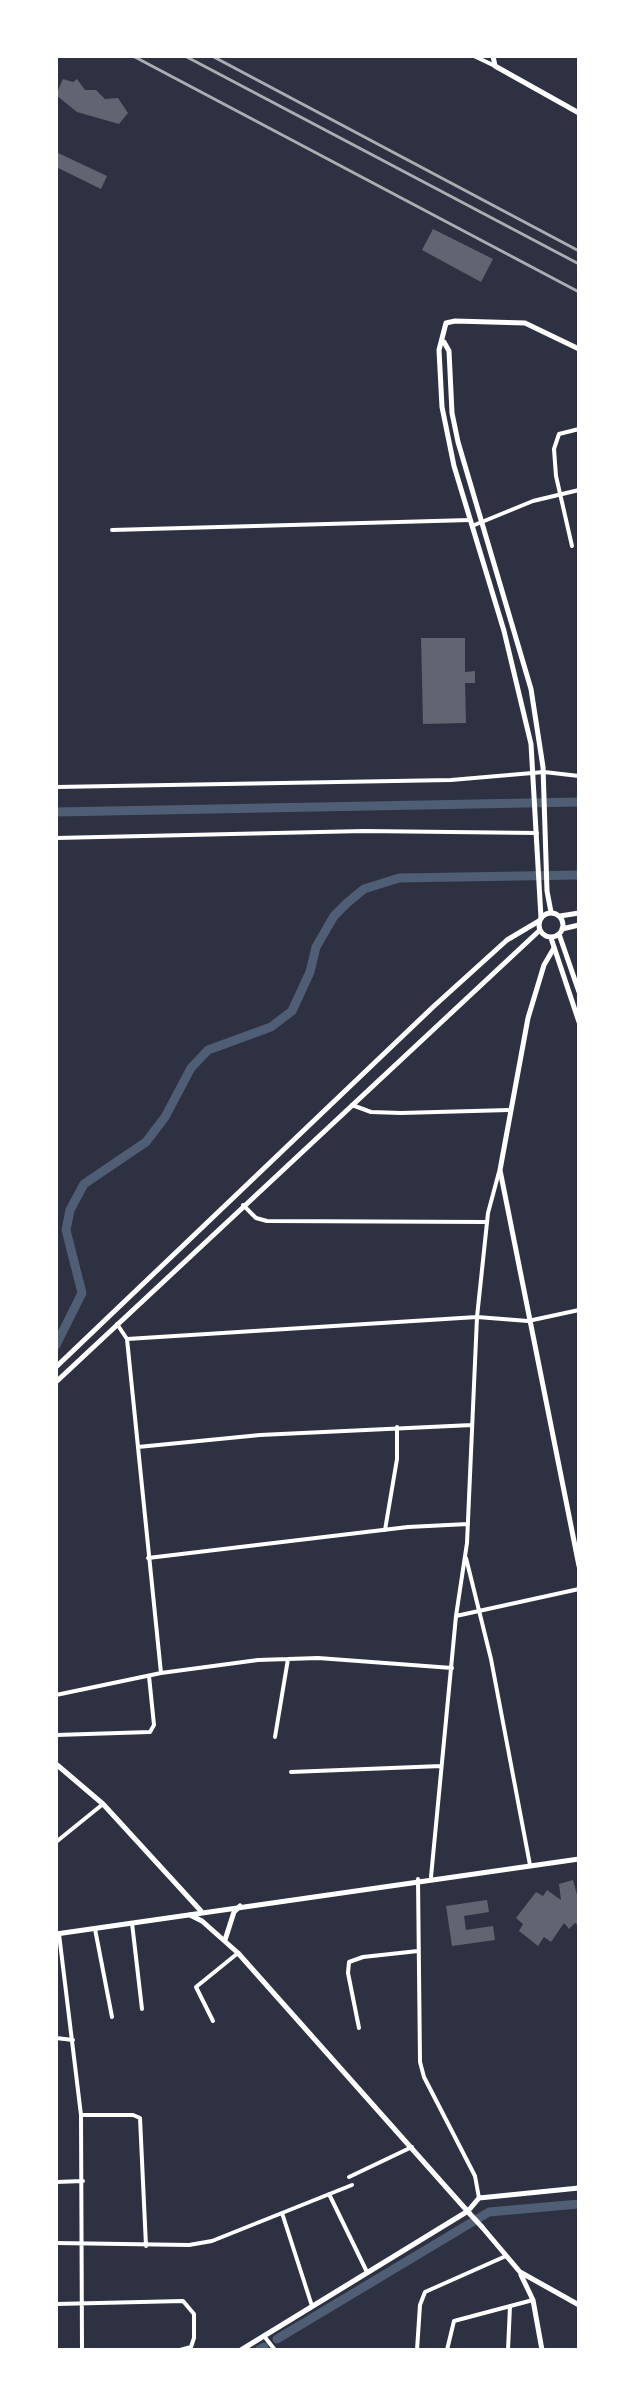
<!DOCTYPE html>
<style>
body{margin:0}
#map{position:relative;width:635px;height:2406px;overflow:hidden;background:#2d3142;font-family:"Archivo Narrow",sans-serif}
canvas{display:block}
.frame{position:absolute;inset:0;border:58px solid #fff;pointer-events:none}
</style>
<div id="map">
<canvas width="635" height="2406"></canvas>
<div class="frame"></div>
</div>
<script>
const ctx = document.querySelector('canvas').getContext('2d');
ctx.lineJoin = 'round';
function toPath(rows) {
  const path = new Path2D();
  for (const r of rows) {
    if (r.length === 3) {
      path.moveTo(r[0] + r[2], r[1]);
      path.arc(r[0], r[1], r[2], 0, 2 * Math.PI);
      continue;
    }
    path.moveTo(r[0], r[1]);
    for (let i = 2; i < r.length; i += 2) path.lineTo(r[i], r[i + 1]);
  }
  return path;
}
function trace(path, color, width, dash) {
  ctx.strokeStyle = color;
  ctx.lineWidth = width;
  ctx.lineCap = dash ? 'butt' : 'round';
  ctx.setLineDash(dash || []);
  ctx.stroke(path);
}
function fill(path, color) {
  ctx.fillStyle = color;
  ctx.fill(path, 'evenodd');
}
const canal = toPath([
 [56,812,579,802],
 [56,1345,82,1293,66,1230,70,1210,84,1184,146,1142,165,1117,191,1068,208,1050,271,1027,292,1011,310,972,316,947,334,916,347,903,364,889,399,878,579,875],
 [277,2339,489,2212,579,2204],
 [259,2350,264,2347]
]);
const building = toPath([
 [63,79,73,82,77,79,85,90,96,90,105,99,118,98,128,113,119,124,77,112,56,95],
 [56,152,107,176,101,189,56,167],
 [433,229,493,259,481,282,422,250],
 [421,638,465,638,465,672,475,671,475,683,465,683,466,723,423,724],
 [573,1880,577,1895,579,1892,579,1926,575,1923,569,1929,564,1923,551,1942,544,1937,538,1946,519,1931,523,1924,516,1918,536,1892,543,1896,547,1890,561,1900,559,1884],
 [487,1900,489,1912,464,1916,466,1930,493,1926,495,1940,452,1946,446,1906]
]);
const minor = toPath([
 [474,56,495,66],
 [472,526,533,501,579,490],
 [112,530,470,520],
 [572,546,556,476,554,449,559,434,579,429],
 [56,787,451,780,544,772,579,776],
 [56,838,364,831,537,833],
 [352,1105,371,1112,401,1113,509,1110],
 [243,1205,256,1218,267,1221,487,1222],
 [117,1324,127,1339,161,1673],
 [127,1339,477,1317,528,1321,579,1310],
 [138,1447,260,1435,472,1425],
 [385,1530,397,1459,397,1427],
 [148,1558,408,1527,468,1524],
 [466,1558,491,1659,530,1865],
 [456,1616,579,1589],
 [56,1695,161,1673,258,1660,318,1658,452,1668],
 [56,1735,150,1732,154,1725,149,1676],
 [275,1737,288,1659],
 [291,1772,441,1766],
 [56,1842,103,1804],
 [431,1877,456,1616,467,1543,477,1317,488,1213,499,1172],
 [418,1879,420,2062,424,2077,475,2176,479,2198],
 [132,1923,142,2009],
 [95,1929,112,2017],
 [59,1934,81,2115,82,2350],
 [213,2021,196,1987,238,1953],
 [359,2028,348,1973,349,1962,363,1957,418,1951],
 [56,2038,73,2040],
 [81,2115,133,2115,140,2118,146,2246],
 [349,2177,412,2147],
 [56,2182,83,2181],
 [329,2194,367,2272],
 [282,2213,312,2306],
 [56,2243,189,2245,212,2241,352,2185],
 [56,2304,183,2301,194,2314,194,2338,191,2347,180,2350],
 [264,2336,275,2350],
 [417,2350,420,2305,425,2292,506,2256],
 [447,2350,454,2321,533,2300],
 [508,2350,510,2306]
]);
const tertiary = toPath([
 [493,56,495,66,579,113],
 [444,342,449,351,452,413,458,442,531,689,543,767,547,891,551,912],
 [541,918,531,744,504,631,454,466,442,407,439,350,446,323,455,321,525,323,579,349],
 [554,948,544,965,528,1018,500,1170,579,1566],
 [56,1367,433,1007,507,940,539,921],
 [56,1382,540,930],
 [56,1764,103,1804,201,1911],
 [190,1915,202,1921,238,1953,470,2214],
 [225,1940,234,1912,240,1906],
 [482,2227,520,2272,579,2305],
 [521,2275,533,2300,542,2350],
 [241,2350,468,2211,479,2198,579,2188]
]);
const secondary = toPath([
 [551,925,12],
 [560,916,579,913],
 [562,929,579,925],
 [559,934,579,992],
 [551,938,579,1022],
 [56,1934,579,1859],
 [470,2214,482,2227]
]);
const rail = toPath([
 [133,56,579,292],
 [185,56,579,264],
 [212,56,579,251]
]);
trace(canal, '#4f5d75', 9);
fill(building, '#626471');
trace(minor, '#fff', 4);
trace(tertiary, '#fff', 5);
trace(secondary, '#fff', 5);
trace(rail, '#abadb3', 3);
</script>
